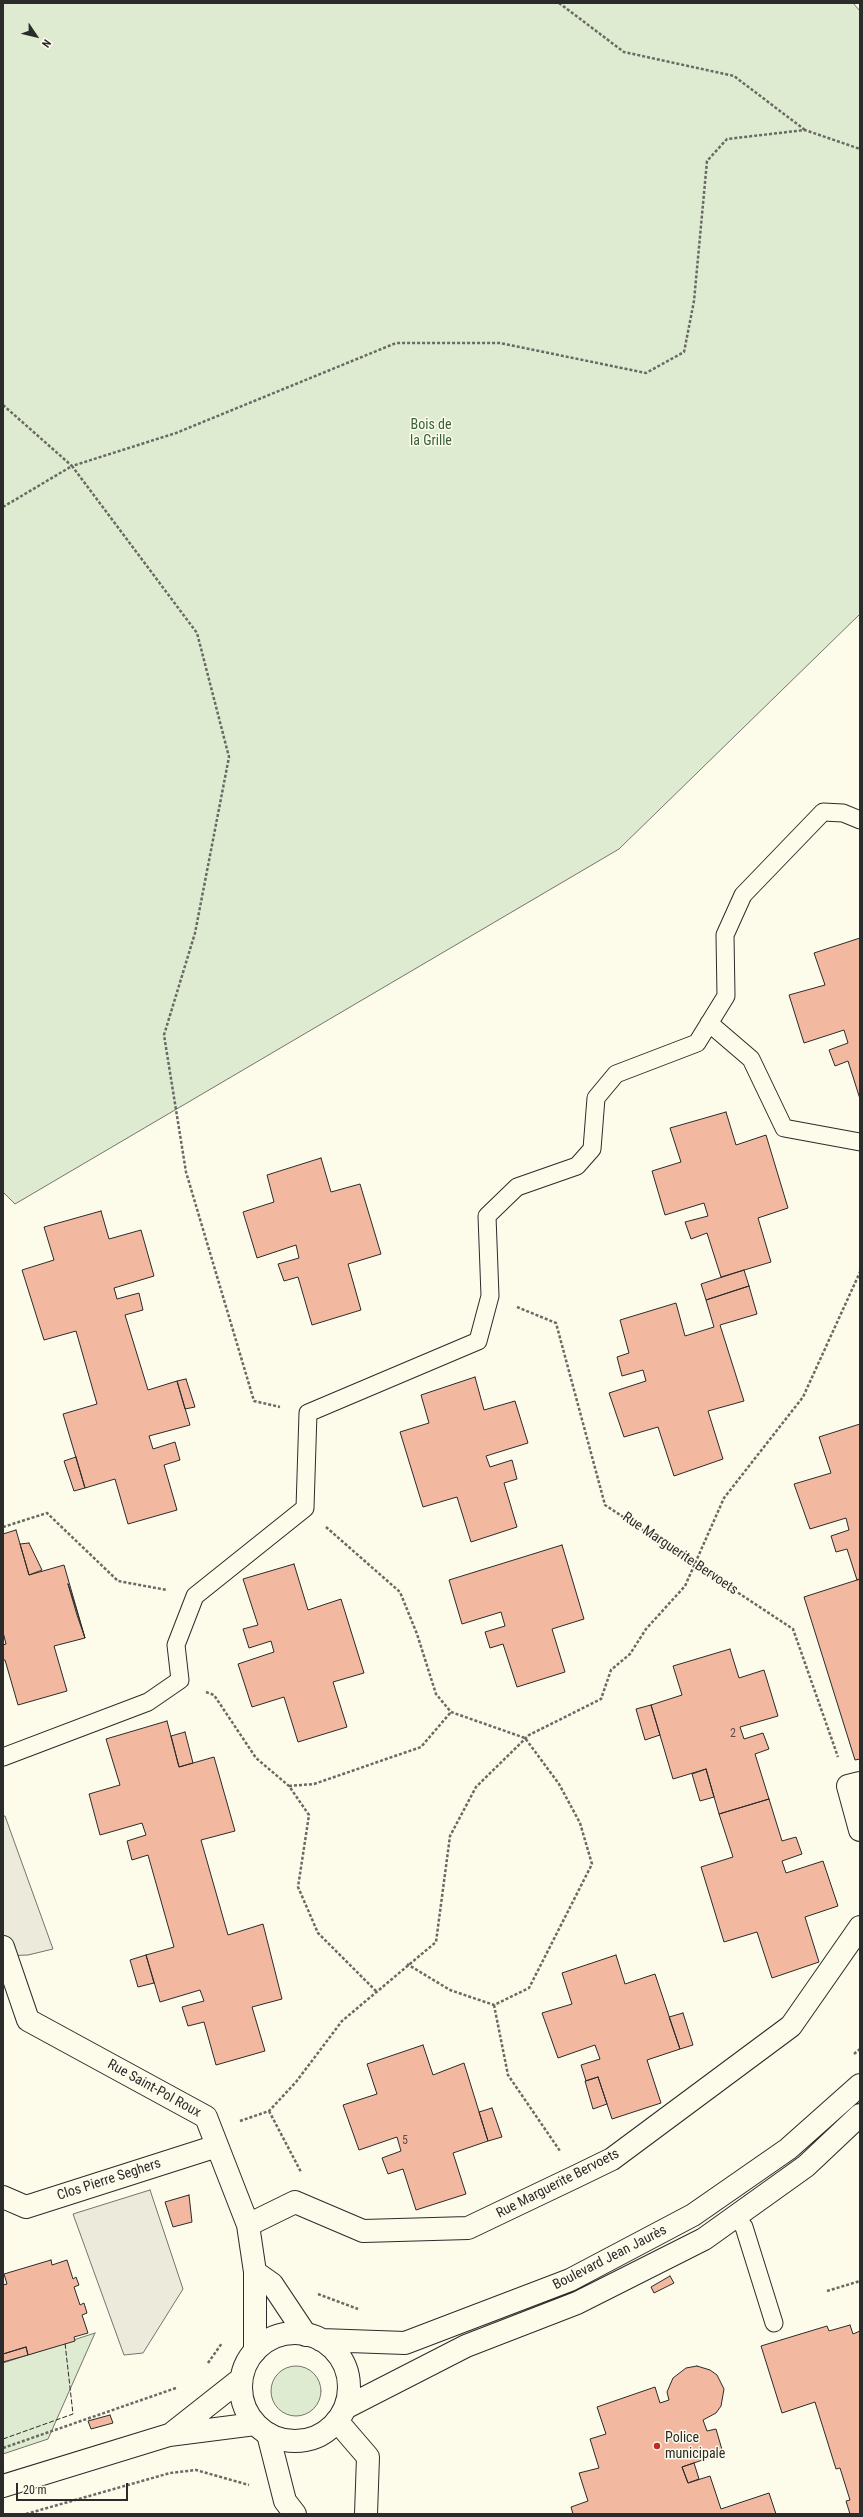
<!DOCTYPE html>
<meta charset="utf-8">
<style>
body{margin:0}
#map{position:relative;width:863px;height:2517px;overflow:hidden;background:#fdfbea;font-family:"Roboto Condensed",sans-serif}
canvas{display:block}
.frame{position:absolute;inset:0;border:4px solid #2b2b2b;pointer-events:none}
.north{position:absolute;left:16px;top:16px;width:40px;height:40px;-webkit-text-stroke:3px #fdfbea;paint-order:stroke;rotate:125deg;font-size:11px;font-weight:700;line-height:16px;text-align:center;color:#2b2b2b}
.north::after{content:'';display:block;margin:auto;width:14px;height:18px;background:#2b2b2b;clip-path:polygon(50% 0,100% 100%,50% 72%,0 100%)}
.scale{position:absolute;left:16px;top:2483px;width:112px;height:18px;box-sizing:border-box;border:2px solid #2b2b2b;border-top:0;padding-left:5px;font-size:12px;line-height:14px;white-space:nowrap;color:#2b2b2b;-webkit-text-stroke:3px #fdfbea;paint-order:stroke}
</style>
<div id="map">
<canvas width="863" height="2517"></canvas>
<div class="frame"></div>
<div class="north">N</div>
<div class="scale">20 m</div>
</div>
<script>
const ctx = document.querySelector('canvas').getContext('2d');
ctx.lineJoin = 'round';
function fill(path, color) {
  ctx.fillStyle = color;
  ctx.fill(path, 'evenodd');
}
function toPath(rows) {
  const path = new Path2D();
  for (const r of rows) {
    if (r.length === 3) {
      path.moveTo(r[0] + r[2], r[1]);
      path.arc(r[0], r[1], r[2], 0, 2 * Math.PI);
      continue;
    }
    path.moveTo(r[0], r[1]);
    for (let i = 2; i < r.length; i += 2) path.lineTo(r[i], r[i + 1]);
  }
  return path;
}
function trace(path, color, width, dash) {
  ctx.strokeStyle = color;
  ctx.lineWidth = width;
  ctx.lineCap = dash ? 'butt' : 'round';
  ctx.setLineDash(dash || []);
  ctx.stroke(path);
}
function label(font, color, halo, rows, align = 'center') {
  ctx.font = font + ' "Roboto Condensed",sans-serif';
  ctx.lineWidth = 3;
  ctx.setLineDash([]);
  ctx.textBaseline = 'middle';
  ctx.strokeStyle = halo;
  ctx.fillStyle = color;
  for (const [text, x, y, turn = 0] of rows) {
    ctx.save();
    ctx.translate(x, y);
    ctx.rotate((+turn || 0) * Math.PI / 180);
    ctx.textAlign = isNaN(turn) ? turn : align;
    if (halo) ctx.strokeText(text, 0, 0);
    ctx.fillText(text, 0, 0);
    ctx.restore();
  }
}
const green = toPath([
 [3,3,853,3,860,11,860,614,619,849,15,1204,3,1192,3,3],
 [95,2333,48,2439,3,2454,3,2363,95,2333],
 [296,2391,25]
]);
const parking = toPath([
 [3,1816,5,1816,53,1949,28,1955,3,1956,3,1816],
 [150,2190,183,2289,143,2353,124,2355,73,2214,150,2190]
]);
const building = toPath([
 [860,938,860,1099,848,1061,835,1066,829,1050,848,1043,844,1030,804,1043,789,995,825,985,814,953,860,938],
 [726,1112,736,1145,766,1135,788,1208,758,1218,771,1262,721,1277,707,1233,691,1239,685,1222,708,1216,704,1203,665,1215,652,1171,681,1162,670,1128,726,1112],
 [321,1158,331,1192,360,1184,381,1254,348,1264,361,1310,312,1325,298,1277,284,1281,278,1264,299,1258,296,1245,257,1258,243,1212,274,1202,267,1175,321,1158],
 [101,1211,109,1239,141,1230,154,1276,114,1288,117,1299,139,1293,143,1310,125,1315,148,1390,177,1381,190,1425,149,1436,153,1449,175,1442,180,1460,164,1465,177,1510,128,1524,115,1479,85,1488,63,1414,97,1404,76,1331,44,1340,22,1270,54,1260,44,1227,101,1211],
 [744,1270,749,1286,706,1300,701,1284,744,1270],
 [749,1286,757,1314,720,1325,744,1401,708,1411,723,1459,674,1476,658,1427,624,1437,609,1393,646,1381,643,1370,622,1376,617,1357,629,1353,620,1320,676,1303,685,1336,714,1327,706,1300,749,1286],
 [475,1377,484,1410,515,1401,528,1443,486,1456,490,1467,512,1460,517,1479,504,1483,517,1527,471,1542,457,1497,423,1507,400,1432,429,1423,421,1395,475,1377],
 [186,1379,195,1407,185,1409,177,1381,186,1379],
 [860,1424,860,1579,857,1580,847,1549,836,1552,831,1536,849,1530,846,1518,810,1529,794,1484,831,1473,819,1437,860,1424],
 [76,1457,85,1488,74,1491,64,1461,76,1457],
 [16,1530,29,1575,64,1565,85,1638,54,1646,67,1691,18,1705,5,1660,3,1660,3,1645,6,1644,3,1632,3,1534,16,1530],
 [29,1543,42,1570,29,1575,20,1544,29,1543],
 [562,1545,584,1619,552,1629,565,1672,517,1687,503,1644,490,1648,485,1632,505,1626,501,1612,462,1624,449,1580,562,1545],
 [294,1564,308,1610,341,1599,364,1673,333,1682,347,1727,298,1742,284,1697,252,1707,238,1664,274,1652,271,1641,249,1648,243,1629,258,1625,243,1579,294,1564],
 [860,1579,860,1759,855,1760,804,1597,860,1579],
 [68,1584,76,1608,85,1638,77,1615,68,1584],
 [730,1649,739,1678,764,1670,778,1716,740,1727,744,1739,763,1733,769,1749,755,1754,769,1799,719,1814,706,1769,673,1779,651,1705,682,1695,673,1666,730,1649],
 [651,1705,660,1735,645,1740,636,1709,651,1705],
 [167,1721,179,1767,214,1757,235,1831,201,1840,228,1935,263,1924,282,1999,252,2007,265,2051,216,2065,204,2022,188,2026,182,2007,204,2001,200,1990,160,2002,146,1955,174,1947,148,1855,132,1860,127,1841,146,1835,142,1823,100,1835,89,1794,120,1785,106,1739,167,1721],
 [185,1732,193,1763,179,1767,171,1736,185,1732],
 [706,1769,714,1797,700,1801,692,1774,706,1769],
 [769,1799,782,1841,796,1837,802,1854,782,1861,786,1873,823,1861,838,1906,805,1917,819,1962,772,1978,757,1932,724,1942,701,1867,733,1857,719,1814,769,1799],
 [146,1955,154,1983,138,1987,130,1960,146,1955],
 [616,1955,625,1984,655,1974,680,2049,647,2060,661,2103,612,2119,598,2077,586,2081,581,2065,600,2059,595,2045,558,2058,542,2013,572,2004,562,1973,616,1955],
 [683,2013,693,2045,680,2049,669,2017,683,2013],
 [423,2045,433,2075,464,2063,488,2141,453,2153,466,2194,416,2210,403,2169,388,2174,382,2158,401,2151,397,2137,359,2150,343,2105,377,2094,367,2064,423,2045],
 [598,2077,607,2104,593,2109,585,2081,598,2077],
 [492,2108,502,2137,488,2141,479,2112,492,2108],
 [189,2195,192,2222,173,2227,165,2202,189,2195],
 [51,2260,52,2265,67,2260,73,2279,76,2277,79,2285,74,2287,80,2305,84,2303,87,2313,82,2315,88,2333,74,2337,75,2341,28,2355,26,2347,3,2354,3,2285,7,2284,4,2274,51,2260],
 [670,2276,674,2283,654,2293,651,2287,670,2276],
 [850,2325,853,2334,860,2331,860,2514,850,2514,846,2501,850,2500,840,2468,836,2469,815,2402,782,2413,761,2346,827,2326,829,2331,850,2325],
 [26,2347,28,2355,3,2362,3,2354,26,2347],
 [697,2366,710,2370,717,2375,724,2389,721,2406,716,2413,703,2420,707,2431,716,2429,723,2453,682,2467,688,2483,710,2476,721,2509,769,2493,776,2514,573,2514,571,2507,588,2501,579,2473,599,2468,590,2439,606,2434,597,2407,655,2387,660,2403,669,2400,667,2392,673,2378,686,2368,697,2366],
 [110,2415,113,2423,91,2429,88,2421,110,2415],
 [694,2463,699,2479,688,2483,682,2467,694,2463]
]);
const path = toPath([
 [559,3,624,52,734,76,805,130],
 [3,405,72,466,176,433,396,343,500,343,646,373,684,352,694,301,707,161,727,139,805,130,860,149],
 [3,507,72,466,197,633,229,757,195,933,164,1035,186,1172,254,1401,280,1407],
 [517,1307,556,1323,605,1505,793,1629,838,1757],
 [3,1527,47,1513,118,1581,167,1590],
 [326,1527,400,1592,417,1634,436,1694,451,1712,525,1738,559,1784,580,1823,592,1864,529,1988,494,2005,450,1990,407,1964],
 [206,1692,214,1695,256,1758,289,1786,309,1815,298,1887,318,1933,376,1991],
 [289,1786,314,1784,421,1747,451,1712],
 [494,2005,508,2075,560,2151],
 [854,2054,860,2049],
 [269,2111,301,2172],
 [240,2121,269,2111,296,2082,342,2021,436,1942,450,1836,476,1787,529,1735,601,1699,611,1670,630,1654,646,1629,685,1586,724,1498,803,1397,860,1272],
 [827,2291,860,2281],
 [318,2294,358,2309],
 [208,2363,222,2343],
 [3,2448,176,2388],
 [26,2514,170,2473,196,2470,249,2485]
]);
const service = toPath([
 [709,1023,751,1059,784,1128,860,1142],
 [3,1757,148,1702,180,1680,176,1645,195,1596,305,1508,308,1413,478,1341,490,1296,487,1216,517,1187,577,1166,592,1149,596,1098,616,1074,697,1043,726,996,725,935,743,895,823,812,843,813,860,820],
 [736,2217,744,2227,774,2323]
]);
const minor = toPath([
 [860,1783,848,1786,860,1830],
 [3,1947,28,2020,206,2117,248,2225,255,2272,255,2351],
 [3,2197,26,2207,217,2146],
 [248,2225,295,2202,363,2231,468,2228,577,2176,612,2159,791,2026,860,1927],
 [255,2272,272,2284,306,2335],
 [337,2421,368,2457,366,2514],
 [268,2434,285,2501,295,2514]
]);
const tertiary = toPath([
 [295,2387,54],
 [321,2340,405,2343,570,2280,693,2215,788,2149,860,2085],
 [345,2408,466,2346,577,2303,704,2239,806,2166,860,2115],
 [170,2435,241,2379],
 [3,2486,169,2435,255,2424]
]);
const fence = toPath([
 [3,2439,73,2414,65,2343]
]);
const markers = [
 [657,2446,4,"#c62828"]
];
const numberNames = [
 ["2",733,1734],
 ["5",405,2141]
];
const parkNames = [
 ["Bois de",431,425],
 ["la Grille",431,441]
];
const streetNames = [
 ["Rue Marguerite Bervoets",680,1554,34],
 ["Rue Saint-Pol Roux",154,2089,29],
 ["Clos Pierre Seghers",109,2180,-18],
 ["Rue Marguerite Bervoets",558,2184,-27],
 ["Boulevard Jean Jaurès",610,2258,-27]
];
const poiNames = [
 ["Police",665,2438],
 ["municipale",665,2454]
];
fill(green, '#deebd1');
trace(green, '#74746e', 1);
fill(parking, '#eceadb');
trace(parking, '#74746e', 1);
fill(building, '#f2b8a0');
trace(building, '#2b2b2b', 1);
trace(service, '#2b2b2b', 19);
trace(minor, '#2b2b2b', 24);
trace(tertiary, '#2b2b2b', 24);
trace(path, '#6a6964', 2.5, [3, 2]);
trace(service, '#fdfbea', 17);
trace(minor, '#fdfbea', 22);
trace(tertiary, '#fdfbea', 22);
trace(fence, '#2b2b2b', 1, [5, 2]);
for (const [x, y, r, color] of markers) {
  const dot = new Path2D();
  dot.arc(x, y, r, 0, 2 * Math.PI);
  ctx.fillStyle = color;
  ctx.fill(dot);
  trace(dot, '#fdfbea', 1.5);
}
label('12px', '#5d4e48', null, numberNames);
label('14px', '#34623c', '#fdfbea', parkNames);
label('14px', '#2b2b2b', '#fdfbea', streetNames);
label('14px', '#2b2b2b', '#fdfbea', poiNames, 'left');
</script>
